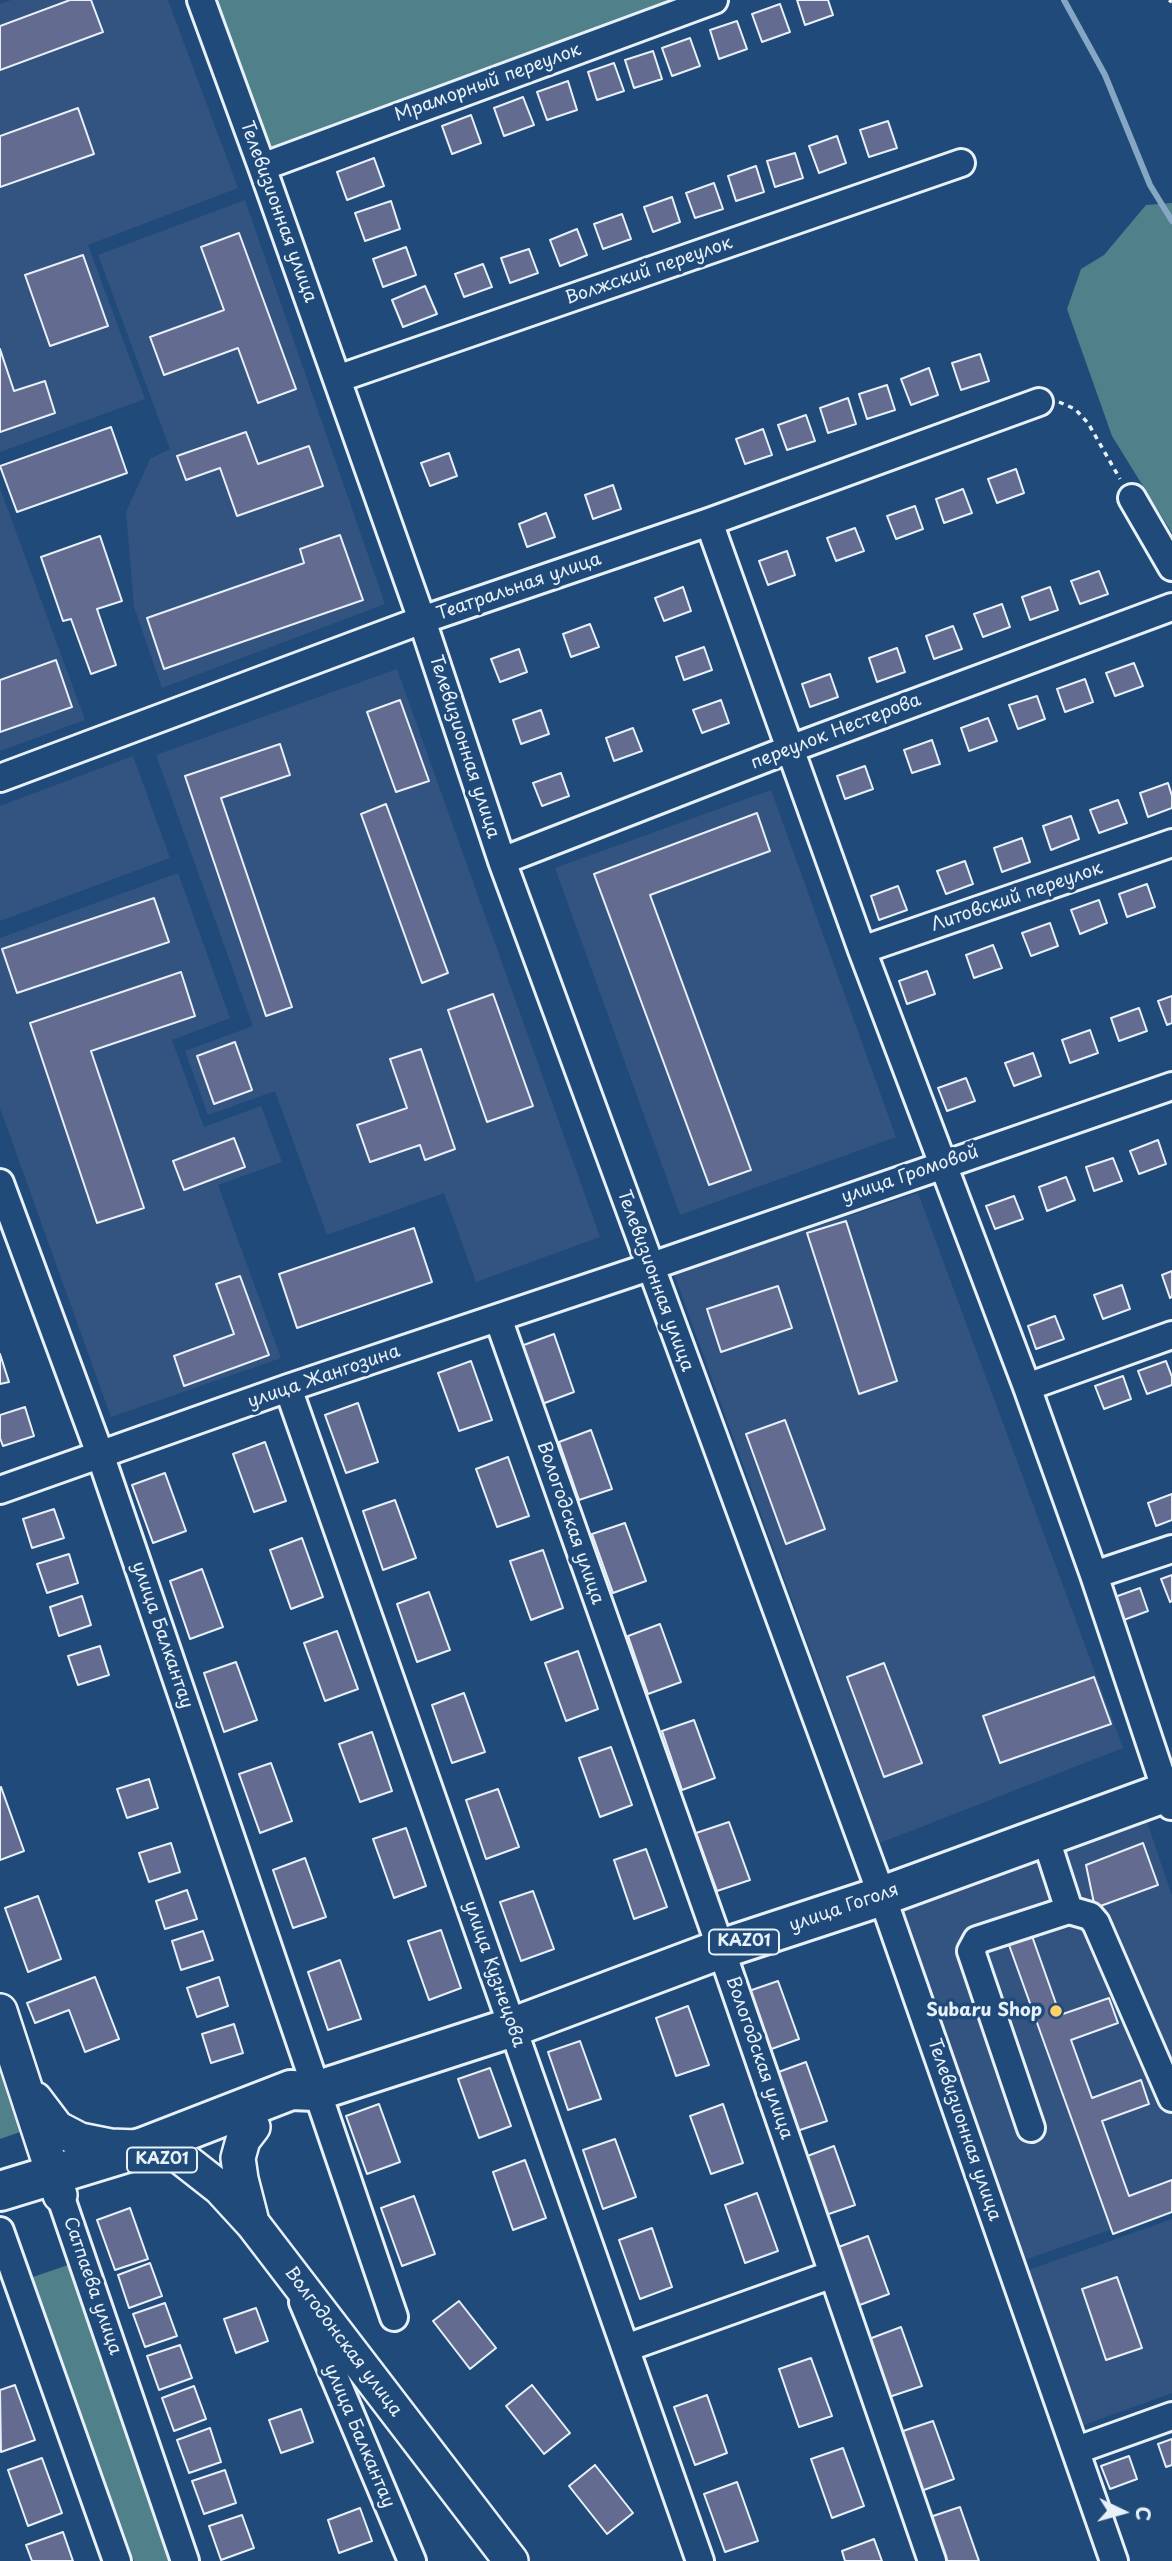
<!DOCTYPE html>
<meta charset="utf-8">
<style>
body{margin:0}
#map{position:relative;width:1172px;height:2561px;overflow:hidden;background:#1f4a7a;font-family:"Playpen Sans",sans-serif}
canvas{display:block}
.north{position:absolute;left:1088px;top:2477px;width:70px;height:70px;-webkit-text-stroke:5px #1f4a7a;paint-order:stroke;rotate:95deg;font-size:19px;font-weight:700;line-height:28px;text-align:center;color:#e8f1f8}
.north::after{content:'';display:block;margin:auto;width:24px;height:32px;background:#e8f1f8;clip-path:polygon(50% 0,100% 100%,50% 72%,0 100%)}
</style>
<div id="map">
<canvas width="1172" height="2561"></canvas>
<div class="north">С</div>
</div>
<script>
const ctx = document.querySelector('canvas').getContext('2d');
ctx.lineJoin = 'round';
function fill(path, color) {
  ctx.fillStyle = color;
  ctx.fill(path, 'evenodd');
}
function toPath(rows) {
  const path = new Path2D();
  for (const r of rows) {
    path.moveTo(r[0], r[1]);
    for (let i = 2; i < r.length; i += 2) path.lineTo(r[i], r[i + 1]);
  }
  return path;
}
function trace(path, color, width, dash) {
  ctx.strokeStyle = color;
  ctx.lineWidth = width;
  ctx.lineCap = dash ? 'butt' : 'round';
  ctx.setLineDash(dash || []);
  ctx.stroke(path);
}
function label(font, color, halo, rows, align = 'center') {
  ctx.font = font + ' "Playpen Sans",sans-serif';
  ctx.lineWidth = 7;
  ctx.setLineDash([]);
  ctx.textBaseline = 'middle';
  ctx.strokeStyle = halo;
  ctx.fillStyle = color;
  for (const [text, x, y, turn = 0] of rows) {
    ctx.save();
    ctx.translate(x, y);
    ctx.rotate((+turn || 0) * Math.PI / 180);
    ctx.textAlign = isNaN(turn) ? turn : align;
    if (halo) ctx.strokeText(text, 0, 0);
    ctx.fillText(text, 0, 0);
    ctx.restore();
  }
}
const built = toPath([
 [11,0,168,0,238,188,88,245,145,399,0,452,0,4],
 [245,200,385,604,162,688,134,607,126,512,150,459,170,449,98,255],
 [0,488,85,720,0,751],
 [397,669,600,1237,476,1282,444,1193,327,1235,275,1091,208,1115,185,1051,253,1026,156,755],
 [133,756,170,858,0,921,0,806],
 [771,790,896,1137,680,1215,555,868],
 [178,873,230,1018,172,1040,204,1127,261,1106,282,1162,218,1185,281,1358,111,1417,0,1108,0,938],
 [918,1193,1123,1748,880,1843,674,1274],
 [1144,1813,1172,1896,1172,2208,1016,2263,901,1907],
 [1172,2219,1172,2393,1073,2429,1020,2273]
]);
const green = toPath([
 [215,0,679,0,267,149],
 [1172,203,1172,533,1112,436,1067,309,1081,269,1104,255,1146,205],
 [0,2062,23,2131,0,2139],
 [68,2265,173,2561,134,2561,33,2277]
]);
const stream = toPath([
 [1064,0,1105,75,1150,185,1172,221]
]);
const building = toPath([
 [70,0,91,0,103,32,0,70,0,26,70,0],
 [797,0,828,0,833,15,805,25,797,0],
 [780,4,790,32,762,42,752,14,780,4],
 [737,21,747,49,719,59,710,30,737,21],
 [690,38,700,66,672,76,662,48,690,38],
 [653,51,662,79,634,88,625,60,653,51],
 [614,63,624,91,597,100,588,72,614,63],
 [568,81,577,110,547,120,537,92,568,81],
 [523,97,534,125,504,136,494,108,523,97],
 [78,108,94,154,0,187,0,136,78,108],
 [471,115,481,143,452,154,442,126,471,115],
 [888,121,897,148,869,157,860,130,888,121],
 [837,136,846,163,819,173,809,146,837,136],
 [795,153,803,178,775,187,767,161,795,153],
 [374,158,384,186,347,200,337,172,374,158],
 [756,166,764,192,736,201,728,176,756,166],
 [714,183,723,209,695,218,686,193,714,183],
 [672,197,680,222,653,232,644,207,672,197],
 [391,201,400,229,365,241,355,213,391,201],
 [622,214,631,239,603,249,594,224,622,214],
 [577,229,587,255,560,266,550,240,577,229],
 [239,233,296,389,258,403,238,348,164,375,150,337,224,310,201,247,239,233],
 [406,247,416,275,383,287,373,259,406,247],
 [529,249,538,273,510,283,501,258,529,249],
 [83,255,108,326,50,346,25,275,83,255],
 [483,264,492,287,464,297,455,274,483,264],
 [425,286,437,314,403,327,392,300,425,286],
 [0,349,14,391,45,381,55,413,0,432,0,349],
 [980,354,989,381,961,390,952,363,980,354],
 [929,368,938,395,911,405,901,379,929,368],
 [887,385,895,410,867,419,859,394,887,385],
 [848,398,856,424,828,433,820,408,848,398],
 [806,415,815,441,787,450,778,425,806,415],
 [111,427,127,473,17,512,0,466,111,427],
 [763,429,772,455,745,464,736,439,763,429],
 [246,432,258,464,309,446,323,486,237,516,220,468,186,480,177,456,246,432],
 [449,453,457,476,430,486,421,463,449,453],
 [1016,469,1024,493,997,503,988,479,1016,469],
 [613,485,621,509,593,519,585,495,613,485],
 [963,489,972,513,944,523,936,499,963,489],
 [915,506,923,529,896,539,887,516,915,506],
 [546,513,555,537,527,547,519,524,546,513],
 [855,528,864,551,836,561,827,538,855,528],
 [340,535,363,600,164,669,147,618,304,563,300,549,340,535],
 [100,536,122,601,97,609,116,665,91,674,71,619,63,621,41,557,100,536],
 [787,551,795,575,768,585,759,561,787,551],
 [1099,571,1108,594,1080,604,1071,581,1099,571],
 [683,587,691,611,664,621,655,598,683,587],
 [1050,587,1058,610,1030,620,1022,597,1050,587],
 [1002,604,1010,627,983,637,974,614,1002,604],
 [590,624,599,647,571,657,563,634,590,624],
 [953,626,962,649,934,659,926,636,953,626],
 [704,647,712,670,684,680,676,657,704,647],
 [897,648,905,672,877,682,869,658,897,648],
 [519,649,527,672,500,682,491,659,519,649],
 [56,660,72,707,0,732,0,680,56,660],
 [1134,663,1143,686,1115,696,1106,673,1134,663],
 [830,674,838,697,810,707,802,684,830,674],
 [1085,679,1093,702,1065,712,1057,689,1085,679],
 [1037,696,1045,719,1018,729,1009,705,1037,696],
 [400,700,429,781,396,792,367,712,400,700],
 [721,700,729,723,702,733,693,710,721,700],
 [541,710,549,734,521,744,513,720,541,710],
 [988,718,997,741,969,751,961,728,988,718],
 [633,728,642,751,614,761,606,738,633,728],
 [932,740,940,764,912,773,904,750,932,740],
 [280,744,290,775,221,798,292,1007,266,1016,185,776,280,744],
 [865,766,873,789,845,799,837,776,865,766],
 [561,773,569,796,542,806,533,783,561,773],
 [1168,783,1172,796,1172,808,1148,817,1140,793,1168,783],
 [1118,800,1127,823,1099,833,1090,810,1118,800],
 [386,804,448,973,422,983,361,814,386,804],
 [757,813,770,851,650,895,751,1170,709,1185,594,874,757,813],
 [1071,816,1079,839,1051,850,1043,826,1071,816],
 [1022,838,1030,862,1002,872,994,848,1022,838],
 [965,861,973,884,946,894,937,871,965,861],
 [1147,884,1155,907,1127,917,1119,894,1147,884],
 [898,886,907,910,879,920,871,896,898,886],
 [154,898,169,942,17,993,2,949,154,898],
 [1099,900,1107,923,1080,934,1071,910,1099,900],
 [1050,923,1058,946,1031,956,1022,933,1050,923],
 [993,945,1002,968,974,978,966,955,993,945],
 [927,971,935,994,907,1004,899,981,927,971],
 [181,972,195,1016,91,1051,144,1208,97,1223,30,1023,181,972],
 [493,994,533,1106,487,1122,448,1010,493,994],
 [1172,996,1172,1023,1167,1025,1158,1001,1172,996],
 [1139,1008,1147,1031,1119,1041,1111,1018,1139,1008],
 [1090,1030,1098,1053,1070,1063,1062,1040,1090,1030],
 [235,1042,252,1090,214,1104,197,1056,235,1042],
 [421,1049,455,1149,425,1160,420,1145,370,1162,357,1125,407,1108,390,1059,421,1049],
 [1033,1053,1041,1076,1014,1086,1005,1063,1033,1053],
 [966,1078,975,1101,947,1111,938,1088,966,1078],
 [234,1138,245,1167,184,1190,173,1161,234,1138],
 [1158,1140,1166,1164,1139,1174,1130,1151,1158,1140],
 [1113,1158,1122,1181,1094,1191,1086,1167,1113,1158],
 [1066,1177,1075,1200,1047,1211,1039,1187,1066,1177],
 [1014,1196,1023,1219,995,1229,986,1206,1014,1196],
 [846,1221,897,1381,859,1394,807,1233,846,1221],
 [414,1228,432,1282,297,1328,279,1274,414,1228],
 [1172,1271,1172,1297,1170,1298,1162,1275,1172,1271],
 [240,1276,269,1355,184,1386,174,1356,234,1334,216,1284,240,1276],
 [1122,1285,1130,1309,1103,1319,1094,1295,1122,1285],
 [778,1286,792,1328,721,1352,707,1309,778,1286],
 [1055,1316,1064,1339,1036,1349,1028,1326,1055,1316],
 [554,1334,574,1392,542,1404,521,1346,554,1334],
 [0,1354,9,1382,0,1384,0,1354],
 [471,1361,492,1420,459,1431,438,1373,471,1361],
 [1166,1361,1172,1377,1172,1385,1147,1394,1138,1371,1166,1361],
 [1123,1376,1131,1399,1104,1409,1095,1386,1123,1376],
 [358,1403,378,1462,346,1473,325,1415,358,1403],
 [25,1407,34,1436,3,1446,0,1438,0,1415,25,1407],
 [785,1420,825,1529,786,1544,746,1434,785,1420],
 [591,1430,612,1489,579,1500,559,1442,591,1430],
 [265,1442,286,1501,254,1512,233,1454,265,1442],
 [508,1457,529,1516,497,1527,476,1469,508,1457],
 [165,1473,186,1531,153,1543,132,1485,165,1473],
 [1172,1494,1172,1520,1156,1526,1148,1503,1172,1494],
 [395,1500,416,1558,383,1570,363,1511,395,1500],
 [54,1509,64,1538,32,1548,23,1519,54,1509],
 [625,1523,646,1581,613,1593,592,1534,625,1523],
 [302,1538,323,1597,291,1609,270,1550,302,1538],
 [543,1550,563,1608,531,1620,510,1561,543,1550],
 [69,1554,78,1583,47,1593,37,1564,69,1554],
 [202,1569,223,1627,190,1639,170,1581,202,1569],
 [1172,1575,1172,1601,1170,1602,1161,1579,1172,1575],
 [1140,1588,1148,1611,1121,1621,1112,1598,1140,1588],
 [429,1592,450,1650,417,1662,397,1604,429,1592],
 [82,1596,91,1625,59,1636,50,1607,82,1596],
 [660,1624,681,1682,648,1694,628,1636,660,1624],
 [337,1631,358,1689,325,1701,304,1643,337,1631],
 [100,1646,109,1675,78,1685,68,1656,100,1646],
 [578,1651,598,1709,566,1721,545,1663,578,1651],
 [236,1662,257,1720,224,1732,204,1673,236,1662],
 [884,1663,922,1763,884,1777,847,1677,884,1663],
 [1094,1677,1111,1724,1000,1763,983,1716,1094,1677],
 [464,1693,485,1752,452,1763,432,1705,464,1693],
 [694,1720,715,1778,682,1790,662,1731,694,1720],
 [372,1732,392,1791,360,1802,339,1744,372,1732],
 [611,1747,632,1805,600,1817,579,1758,611,1747],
 [271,1763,292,1821,260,1833,239,1774,271,1763],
 [149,1779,158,1808,127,1818,117,1789,149,1779],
 [1,1787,24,1851,0,1860,0,1788,1,1787],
 [498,1789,519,1847,486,1859,466,1800,498,1789],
 [729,1822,750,1880,717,1891,696,1833,729,1822],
 [406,1828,426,1886,394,1898,373,1839,406,1828],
 [171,1843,180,1872,149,1882,139,1853,171,1843],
 [1143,1843,1158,1885,1095,1908,1086,1865,1143,1843],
 [646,1849,667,1907,634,1919,614,1860,646,1849],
 [305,1858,326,1917,293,1928,273,1870,305,1858],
 [187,1890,197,1919,165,1929,156,1901,187,1890],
 [533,1891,554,1949,521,1961,500,1902,533,1891],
 [38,1896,61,1959,28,1972,5,1908,38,1896],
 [441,1930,461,1988,429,2000,408,1941,441,1930],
 [203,1931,213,1960,181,1970,172,1941,203,1931],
 [1032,1936,1060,2015,1109,1998,1118,2023,1071,2040,1092,2098,1141,2080,1149,2104,1102,2121,1129,2196,1172,2180,1172,2212,1113,2234,1009,1945,1032,1936],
 [340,1960,361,2019,328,2030,308,1972,340,1960],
 [95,1977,119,2039,85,2052,69,2010,35,2023,27,2003,95,1977],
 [219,1977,228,2006,197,2017,187,1988,219,1977],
 [778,1981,799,2039,766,2051,746,1992,778,1981],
 [688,2006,709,2065,676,2076,656,2018,688,2006],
 [234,2024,243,2053,211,2063,202,2034,234,2024],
 [580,2041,601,2099,568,2110,548,2052,580,2041],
 [806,2062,827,2121,794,2132,773,2074,806,2062],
 [490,2068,511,2126,479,2138,458,2079,490,2068],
 [379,2104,400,2162,367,2174,346,2116,379,2104],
 [723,2104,743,2163,711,2174,690,2116,723,2104],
 [615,2139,636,2197,603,2209,583,2150,615,2139],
 [834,2146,855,2205,823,2216,802,2158,834,2146],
 [525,2160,546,2218,513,2230,493,2172,525,2160],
 [757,2193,778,2251,745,2263,725,2205,757,2193],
 [414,2196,435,2254,402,2266,381,2208,414,2196],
 [130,2208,148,2259,115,2270,97,2220,130,2208],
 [652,2228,672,2287,640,2299,619,2240,652,2228],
 [868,2236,889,2294,857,2306,836,2248,868,2236],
 [150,2263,162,2296,129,2308,118,2275,150,2263],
 [1117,2277,1142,2348,1106,2360,1082,2289,1117,2277],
 [459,2301,496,2348,470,2369,433,2321,459,2301],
 [165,2303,177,2336,145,2347,133,2314,165,2303],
 [256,2308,268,2341,236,2353,224,2319,256,2308],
 [901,2327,922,2386,889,2397,869,2339,901,2327],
 [180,2345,192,2378,159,2390,147,2356,180,2345],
 [811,2358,832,2416,799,2427,779,2369,811,2358],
 [15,2385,35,2440,1,2452,0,2390,15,2385],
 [532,2385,570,2433,544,2454,506,2406,532,2385],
 [194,2386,206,2419,174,2431,162,2398,194,2386],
 [707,2395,727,2453,695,2465,674,2407,707,2395],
 [301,2409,313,2442,281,2453,269,2420,301,2409],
 [933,2421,954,2479,921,2491,900,2432,933,2421],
 [210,2428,221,2462,189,2473,177,2440,210,2428],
 [1172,2439,1172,2465,1166,2467,1158,2444,1172,2439],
 [843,2448,864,2506,832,2518,811,2459,843,2448],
 [1129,2456,1137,2479,1110,2489,1101,2466,1129,2456],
 [42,2458,62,2513,28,2526,8,2470,42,2458],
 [595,2465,633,2513,607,2534,569,2486,595,2465],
 [225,2470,236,2503,204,2514,192,2481,225,2470],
 [737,2482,758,2541,725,2552,704,2494,737,2482],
 [960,2507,979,2561,942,2561,927,2518,960,2507],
 [360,2508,372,2541,339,2553,328,2520,360,2508],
 [242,2515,254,2548,221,2560,209,2526,242,2515],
 [63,2532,73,2561,32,2561,26,2545,63,2532],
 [874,2539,882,2561,845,2561,842,2551,874,2539]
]);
const path = toPath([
 [1169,0,1172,2],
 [1059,402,1075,409,1088,423,1120,479]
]);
const minor = toPath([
 [201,0,262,167,422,620,502,861,882,1896,1114,2561],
 [262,167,714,0],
 [337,379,961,163],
 [1132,498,1172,567],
 [709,522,862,950,1027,1387,1094,1575,1171,1806],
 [0,778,422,620,709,522,1039,402],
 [502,861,790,749,1172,607],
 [862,950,1172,843],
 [0,1183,100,1454,394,2317],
 [498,1318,721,1949,932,2561],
 [1027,1387,1172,1335],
 [288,1388,700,2561],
 [0,1490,288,1388,649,1267,1172,1086],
 [1094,1575,1172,1549],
 [1045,1836,1069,1910,1090,1916,1096,1923,1172,2098],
 [1031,2128,971,1951,977,1940,1069,1910],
 [60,2195,185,2561],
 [0,2231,117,2561],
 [303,2302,412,2561],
 [626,2348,833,2274],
 [1077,2450,1172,2416]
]);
const major = toPath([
 [0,2011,60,2195],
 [35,2099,57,2128,80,2140,110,2146,138,2147],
 [155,2143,178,2155,220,2188,253,2224,511,2561],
 [251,2218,241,2179,238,2158,243,2140,253,2127]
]);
const highway = toPath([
 [0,2191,144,2147,291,2090,316,2091,513,2027,721,1949,882,1896,1172,1790]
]);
const markers = [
 [1056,2011,7,"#ffd166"]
];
const shields = [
 [744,1942,70],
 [162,2160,70]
];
const shieldNames = [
 ["KАZ01",744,1942],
 ["KАZ01",162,2160]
];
const streetNames = [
 ["Мраморный переулок",488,83,-20],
 ["Телевизионная улица",278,212,70],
 ["Волжский переулок",649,271,-19],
 ["Театральная улица",519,587,-19],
 ["переулок Нестерова",836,732,-21],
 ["Телевизионная улица",464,747,72],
 ["Литовский переулок",1017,897,-19],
 ["улица Громовой",910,1175,-19],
 ["Телевизионная улица",655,1281,70],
 ["улица Жангозина",324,1377,-19],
 ["Вологодская улица",570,1523,71],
 ["улица Балкантау",162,1635,71],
 ["улица Гоголя",844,1908,-19],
 ["улица Кузнецова",494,1974,71],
 ["Вологодская улица",759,2058,71],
 ["Телевизионная улица",964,2130,71],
 ["Сатпаева улица",92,2286,71],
 ["Волгодонская улица",343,2342,53],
 ["улица Балкантау",359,2436,67]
];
const poiNames = [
 ["Subaru Shop",1042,2011]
];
fill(built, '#335481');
fill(green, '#50808a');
trace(stream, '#85a7c3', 6);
fill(building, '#636b91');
trace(building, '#e8f1f8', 2);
trace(minor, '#e8f1f8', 32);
trace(major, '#e8f1f8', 38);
trace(highway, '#e8f1f8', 44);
trace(path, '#e8f1f8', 3.5, [5, 5]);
trace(minor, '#1f4a7a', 26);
trace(major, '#1f4a7a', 33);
trace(highway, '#1f4a7a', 38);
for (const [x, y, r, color] of markers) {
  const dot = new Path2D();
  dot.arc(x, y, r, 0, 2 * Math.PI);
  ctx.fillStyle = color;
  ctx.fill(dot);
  trace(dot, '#1f4a7a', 2.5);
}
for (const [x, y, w] of shields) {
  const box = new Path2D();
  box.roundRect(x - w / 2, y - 12.5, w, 25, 5);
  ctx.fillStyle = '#1f4a7a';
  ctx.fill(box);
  trace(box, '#e8f1f8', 2);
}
label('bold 16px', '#e8f1f8', null, shieldNames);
label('18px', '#e8f1f8', '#1f4a7a', streetNames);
label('bold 18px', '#e8f1f8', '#1f4a7a', poiNames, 'right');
</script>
